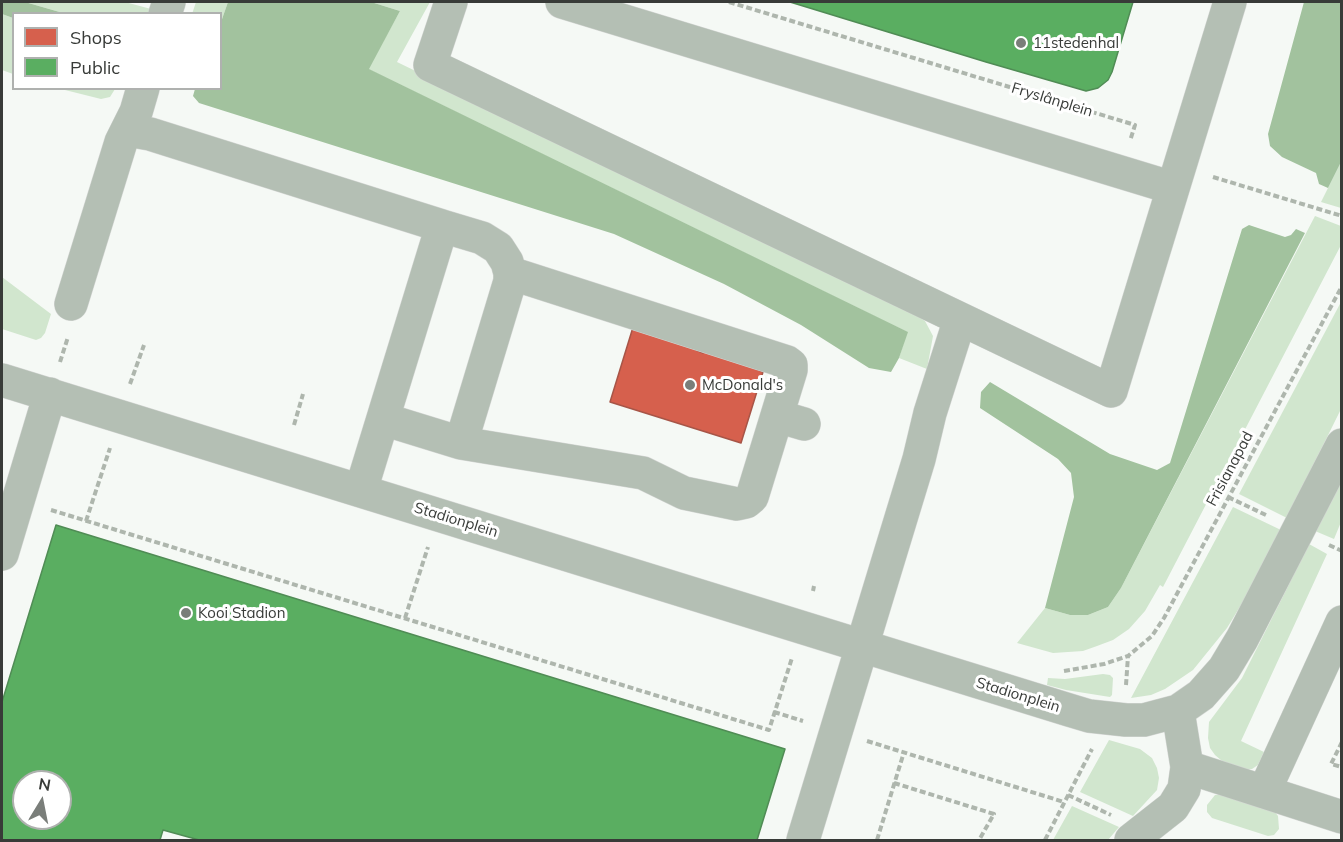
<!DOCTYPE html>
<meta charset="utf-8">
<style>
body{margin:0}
#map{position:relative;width:1343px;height:842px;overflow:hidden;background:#f5f9f5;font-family:Mulish,sans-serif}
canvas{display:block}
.frame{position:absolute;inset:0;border:3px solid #383b38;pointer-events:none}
.legend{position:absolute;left:12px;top:12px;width:210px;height:78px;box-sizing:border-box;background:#fff;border:2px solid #afb1af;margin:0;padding:8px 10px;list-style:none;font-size:18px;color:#383b38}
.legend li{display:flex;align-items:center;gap:12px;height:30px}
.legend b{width:30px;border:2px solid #afb1af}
.north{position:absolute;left:12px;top:770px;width:60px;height:60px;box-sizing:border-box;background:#fff;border:2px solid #afb1af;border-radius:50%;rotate:10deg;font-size:16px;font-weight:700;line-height:24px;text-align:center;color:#383b38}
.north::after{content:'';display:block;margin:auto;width:21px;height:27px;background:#7a7e7a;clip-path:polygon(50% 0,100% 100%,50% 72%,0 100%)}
</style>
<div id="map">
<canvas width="1343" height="842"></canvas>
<div class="frame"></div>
<ul class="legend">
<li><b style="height:16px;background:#d6604d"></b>Shops</li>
<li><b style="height:16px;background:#5aae61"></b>Public</li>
</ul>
<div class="north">N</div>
</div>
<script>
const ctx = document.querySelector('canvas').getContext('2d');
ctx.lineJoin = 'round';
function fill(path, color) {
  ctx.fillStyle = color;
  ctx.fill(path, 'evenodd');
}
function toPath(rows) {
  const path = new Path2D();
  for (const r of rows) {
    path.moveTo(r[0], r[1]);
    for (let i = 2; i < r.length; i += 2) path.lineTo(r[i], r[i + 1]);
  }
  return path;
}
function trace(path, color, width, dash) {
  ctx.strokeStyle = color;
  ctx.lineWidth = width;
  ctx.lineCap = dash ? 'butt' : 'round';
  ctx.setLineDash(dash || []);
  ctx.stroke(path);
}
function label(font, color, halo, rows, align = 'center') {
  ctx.font = font + ' Mulish,sans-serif';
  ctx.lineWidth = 6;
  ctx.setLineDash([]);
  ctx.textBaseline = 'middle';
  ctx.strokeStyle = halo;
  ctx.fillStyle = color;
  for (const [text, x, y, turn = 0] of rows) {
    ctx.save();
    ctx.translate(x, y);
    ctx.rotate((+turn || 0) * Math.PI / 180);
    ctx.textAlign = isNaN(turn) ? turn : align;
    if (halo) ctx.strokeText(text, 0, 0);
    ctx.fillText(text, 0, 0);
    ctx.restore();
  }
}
const green = toPath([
 [25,2,125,2,151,9,149,14,63,13],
 [196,2,228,2,221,22,220,14,192,14],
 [371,2,430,2,397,62,912,312,925,321,933,336,927,369,899,358,907,332,368,69,400,11],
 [2,14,13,18,13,74,2,70],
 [61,89,115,88,115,89,110,97,101,99],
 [1341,162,1341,208,1321,202],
 [1315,216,1341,226,1341,245,1163,587,1160,585,1145,611,1129,629,1113,640,1097,646,1083,651,1053,653,1017,643,1045,608,1070,615,1088,615,1108,607,1121,588],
 [2,277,51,314,45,333,41,338,36,340,2,329],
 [1341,302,1341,409,1287,518,1239,494],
 [1341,478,1341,522,1334,539,1315,531],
 [1233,507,1281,530,1249,592,1227,628,1193,670,1165,689,1151,695,1131,698],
 [1309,544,1327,554,1241,741,1264,752,1258,765,1252,769,1244,769,1222,761,1215,755,1210,748,1208,738,1209,722,1242,678],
 [1103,674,1110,675,1113,678,1112,695,1110,697,1066,690,1047,685,1048,678,1065,679],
 [1109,740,1140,749,1152,758,1157,768,1159,778,1157,790,1133,816,1080,792],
 [1215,795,1223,795,1275,812,1278,816,1279,829,1274,835,1268,836,1212,818,1207,812,1207,805],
 [1072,806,1119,827,1108,840,1053,840]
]);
const water = toPath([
 [2,2,25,2,63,13,14,14,13,18,2,14],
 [228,2,371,2,400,11,369,69,908,332,899,358,891,372,869,368,801,325,724,284,614,234,199,103,193,96,195,89,220,88,221,22],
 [1304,2,1341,2,1341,162,1328,188,1319,184,1316,173,1282,157,1270,146,1268,134],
 [1249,225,1285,237,1291,235,1296,229,1305,233,1121,588,1108,607,1088,615,1070,615,1045,608,1074,497,1071,473,1058,459,980,408,981,392,990,382,1110,454,1157,470,1170,463,1242,229]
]);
const shops = toPath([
 [634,324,698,344,696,350,703,353,704,346,763,372,741,443,610,402,634,324]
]);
const public = toPath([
 [790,2,1133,2,1112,72,1108,80,1098,88,1086,91,986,62,790,2],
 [56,525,785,749,757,840,199,840,163,830,160,840,2,840,2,702,56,525],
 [24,782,60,782,60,818,24,818,24,782]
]);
const path = toPath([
 [729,2,1135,125,1130,141],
 [1213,177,1342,216],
 [60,362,68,337],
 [130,384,144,345],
 [294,425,303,394],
 [1228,497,1268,516],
 [51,510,769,730,792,658],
 [86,521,110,448],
 [1329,545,1342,551],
 [813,591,814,586],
 [405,618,428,547],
 [1064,671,1104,664,1128,656,1152,636,1164,618,1342,286],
 [1126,685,1128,656],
 [774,712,803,721],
 [867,741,1064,802],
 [1342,742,1331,764,1342,767],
 [894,783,994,814,979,840],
 [1068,795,1111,815],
 [877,840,904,752],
 [1045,840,1092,749]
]);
const minor = toPath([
 [451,2,430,65,1111,391,1230,2],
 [562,2,1173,188],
 [165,14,169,2],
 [127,130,150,134,442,226,361,490],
 [71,304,121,142,136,112,143,88],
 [2,380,1069,710,1089,716,1126,720,1144,720,1178,711,1201,695,1224,669,1242,639,1342,445],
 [777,416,804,424],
 [383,419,461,443,510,281,510,273,507,262,498,248,482,238,442,226],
 [461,443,643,473,684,493,737,504,746,502,752,497,791,370,791,365,787,362,510,273],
 [2,554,50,394],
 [1187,767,1342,817],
 [1264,792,1342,622],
 [803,840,919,459,930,413,960,319],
 [1131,840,1173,807,1184,789,1187,767,1178,711]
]);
const markers = [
 [1021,43,6,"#7a7e7a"],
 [690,385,6,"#7a7e7a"],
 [186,613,6,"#7a7e7a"]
];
const poiNames = [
 ["11stedenhal",1033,43],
 ["McDonald's",702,385],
 ["Kooi Stadion",198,613]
];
const streetNames = [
 ["Fryslânplein",1052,100,17],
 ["Frisianapad",1230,469,-62],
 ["Stadionplein",456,520,17],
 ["Stadionplein",1018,695,17]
];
fill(green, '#d1e6ce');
fill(water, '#a2c29e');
fill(shops, '#d6604d');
trace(shops, '#a75547', 1.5);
fill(public, '#5aae61');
trace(public, '#508c55', 1.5);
trace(minor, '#d4d6d4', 34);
trace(path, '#aeb6ad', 4, [6, 3]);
trace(minor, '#b4bfb4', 33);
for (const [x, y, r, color] of markers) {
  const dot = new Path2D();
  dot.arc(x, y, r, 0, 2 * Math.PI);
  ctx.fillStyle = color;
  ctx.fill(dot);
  trace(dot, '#fff', 2);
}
label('15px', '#383b38', '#fff', poiNames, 'left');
label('15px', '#383b38', '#fff', streetNames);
</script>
